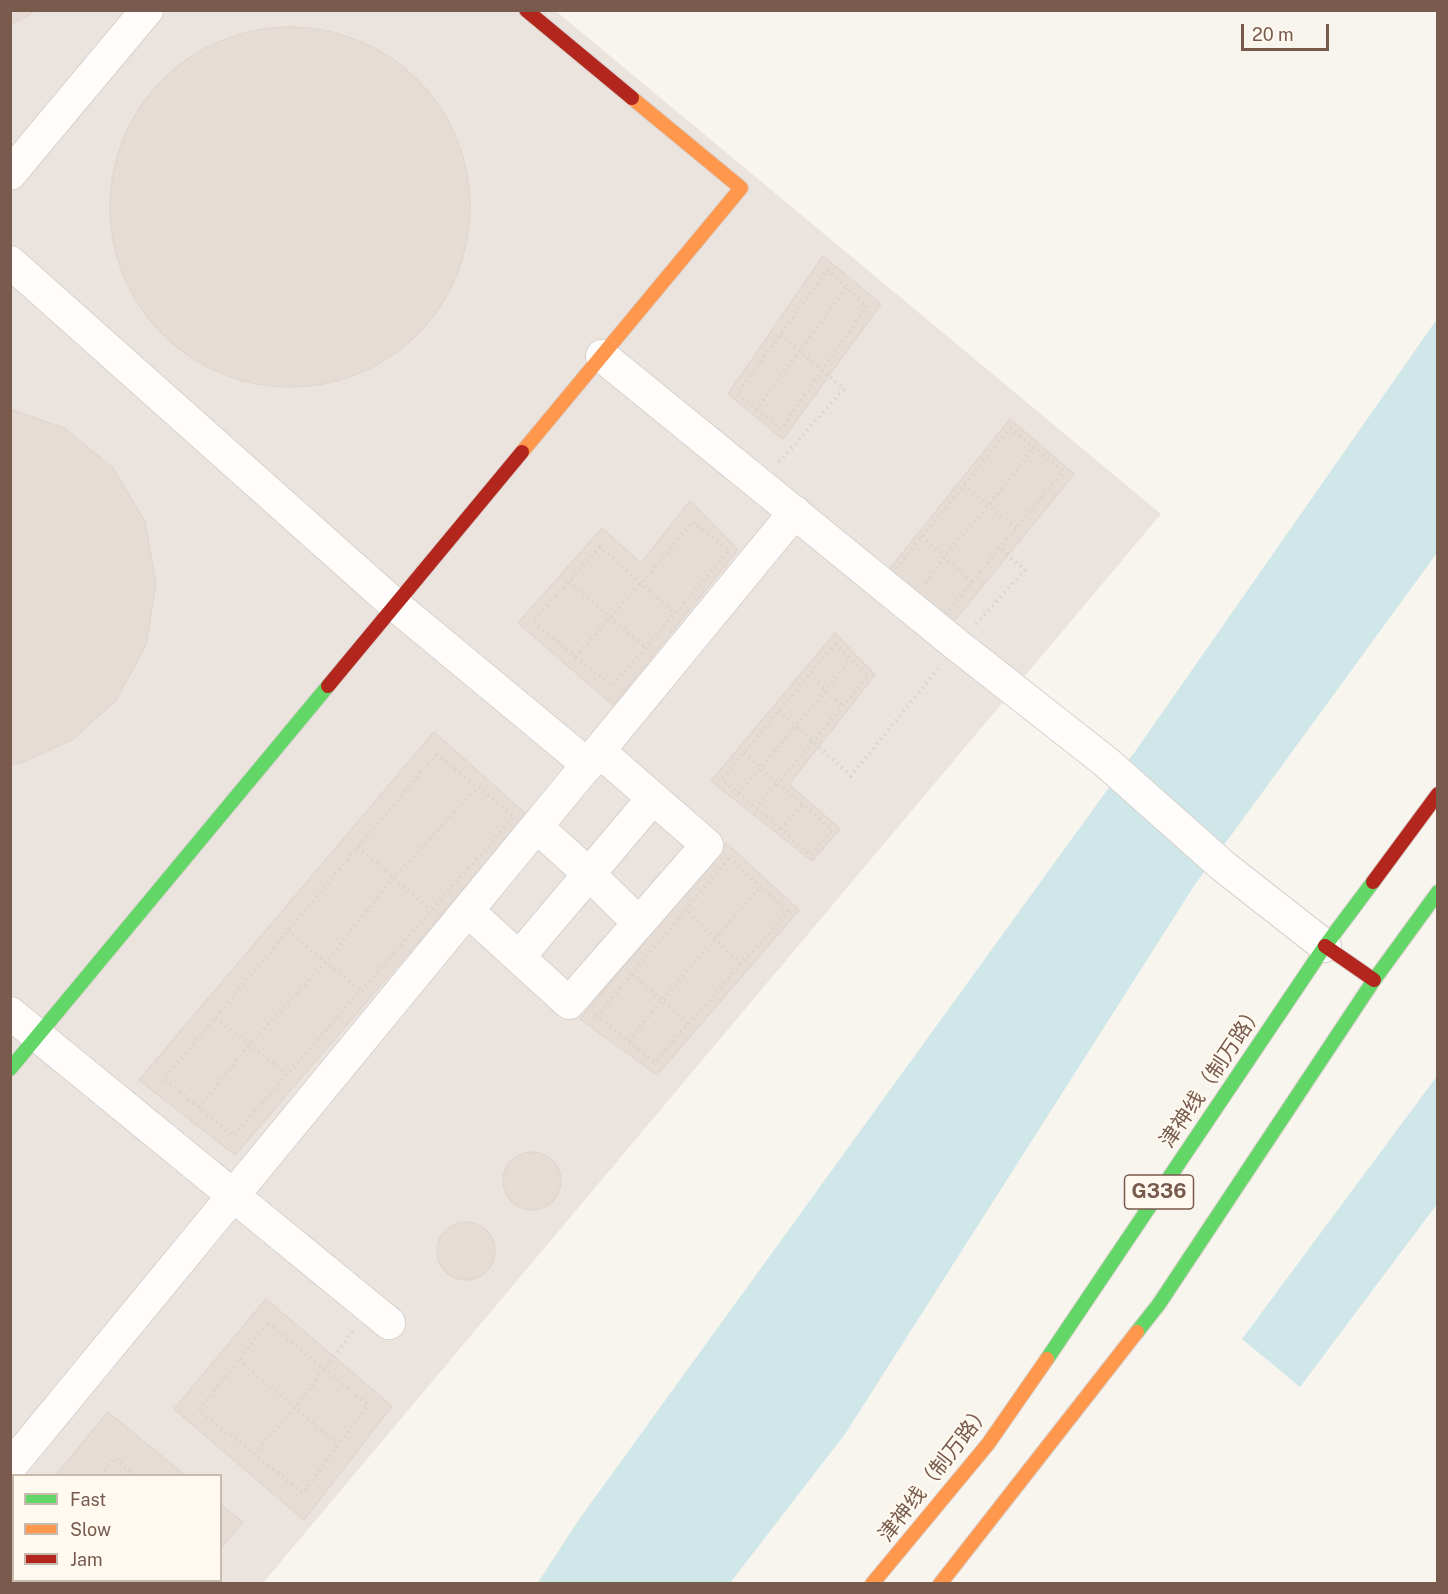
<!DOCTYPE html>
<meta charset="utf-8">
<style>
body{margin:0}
#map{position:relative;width:1448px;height:1594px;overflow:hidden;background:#f8f4ee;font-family:"Public Sans",sans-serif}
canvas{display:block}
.frame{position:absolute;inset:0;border:12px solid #785b4c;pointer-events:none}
.legend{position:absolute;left:12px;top:1474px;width:210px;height:108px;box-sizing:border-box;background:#fff9f0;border:2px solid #c9baae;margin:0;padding:8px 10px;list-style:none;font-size:18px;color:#785b4c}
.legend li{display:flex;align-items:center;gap:12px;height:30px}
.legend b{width:30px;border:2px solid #c9baae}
.scale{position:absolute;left:1241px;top:24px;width:88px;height:27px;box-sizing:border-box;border:3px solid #785b4c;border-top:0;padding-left:8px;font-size:18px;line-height:21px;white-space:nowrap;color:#785b4c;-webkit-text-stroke:4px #fff9f0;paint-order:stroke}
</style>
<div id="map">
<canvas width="1448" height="1594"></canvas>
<div class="frame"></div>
<ul class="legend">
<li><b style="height:8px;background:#63d668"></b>Fast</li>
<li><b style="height:8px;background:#ff974d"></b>Slow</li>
<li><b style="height:8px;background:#b3261e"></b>Jam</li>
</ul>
<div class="scale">20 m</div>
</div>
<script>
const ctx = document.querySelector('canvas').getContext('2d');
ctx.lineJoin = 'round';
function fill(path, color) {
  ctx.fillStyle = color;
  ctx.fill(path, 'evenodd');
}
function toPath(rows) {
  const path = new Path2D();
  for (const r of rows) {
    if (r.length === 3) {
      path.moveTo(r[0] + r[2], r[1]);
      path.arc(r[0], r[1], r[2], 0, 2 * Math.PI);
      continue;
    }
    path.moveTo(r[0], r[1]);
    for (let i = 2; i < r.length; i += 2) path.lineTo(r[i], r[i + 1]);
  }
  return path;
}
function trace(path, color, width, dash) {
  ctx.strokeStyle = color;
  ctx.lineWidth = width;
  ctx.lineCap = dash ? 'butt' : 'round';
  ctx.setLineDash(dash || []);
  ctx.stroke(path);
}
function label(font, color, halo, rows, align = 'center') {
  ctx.font = font + ' "Public Sans","Noto Sans SC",sans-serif';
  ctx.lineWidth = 4.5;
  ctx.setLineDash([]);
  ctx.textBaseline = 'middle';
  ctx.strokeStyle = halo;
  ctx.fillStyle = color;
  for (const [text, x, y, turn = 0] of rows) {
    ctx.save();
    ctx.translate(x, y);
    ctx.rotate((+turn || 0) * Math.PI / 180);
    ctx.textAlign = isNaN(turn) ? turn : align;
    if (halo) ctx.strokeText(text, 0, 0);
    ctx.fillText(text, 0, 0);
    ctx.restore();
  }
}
const industrial = toPath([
 [11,11,556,11,1161,514,263,1583,11,1584],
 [14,1476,220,1476,220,1580,14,1580]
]);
const water = toPath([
 [1437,319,1437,553,1194,886,845,1434,730,1583,537,1584,580,1518,1134,753],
 [1437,1076,1437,1204,1300,1387,1242,1339]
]);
const building = toPath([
 [10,10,35,10,29,15,10,24,10,10],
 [290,207,180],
 [823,256,881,304,783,439,728,394,823,256],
 [10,409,64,428,113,468,145,522,156,584,146,645,116,700,73,739,21,763,10,764,10,409],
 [1010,419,1074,474,946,631,884,576,1010,419],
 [690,501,738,550,613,705,518,623,602,528,641,563,690,501],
 [835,633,875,675,789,784,840,829,812,861,711,781,835,633],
 [434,732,527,815,235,1155,139,1080,434,732],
 [726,843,799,910,657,1075,580,1019,726,843],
 [532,1181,29],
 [466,1251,29],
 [266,1299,392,1406,304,1520,174,1409,266,1299],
 [108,1412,186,1476,55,1476,108,1412],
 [220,1504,243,1522,220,1549,220,1504],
 [14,1527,14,1580,195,1580,192,1584,10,1584,10,1530,14,1527]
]);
const path = toPath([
 [827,270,867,306,781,429,737,394,827,270],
 [756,410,846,288],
 [1010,428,1063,471,944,616,917,596,892,574,1010,428],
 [779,462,844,389,780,334],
 [964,485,1017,529],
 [693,522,729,551,612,686,533,622,600,547,641,584,693,522],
 [922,536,973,583],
 [569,582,646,648],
 [926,583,944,557,988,506,1034,448],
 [976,624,1025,570,1001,549],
 [835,644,868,676,778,783,832,830,811,855,722,779,835,644],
 [575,657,641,584,675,613],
 [809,675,842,706],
 [779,711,851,776,938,669],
 [744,753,778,783,756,808],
 [436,754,514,816,233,1136,164,1079,436,754],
 [739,793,851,660],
 [781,829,802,805],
 [358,847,430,910],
 [729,858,788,911,655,1062,597,1016,729,858],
 [689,912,741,965],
 [288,931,361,991],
 [633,974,688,1024],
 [216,1018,287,1074],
 [628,1040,760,887],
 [199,1108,250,1044,326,962,393,878,478,787],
 [268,1323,368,1405,303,1493,199,1410,268,1323],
 [239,1360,338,1445],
 [254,1454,295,1408,353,1331],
 [101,1476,114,1458,136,1476],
 [10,1535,14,1538],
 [60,1580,64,1584],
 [18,1584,20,1580],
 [97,1584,99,1580],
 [168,1584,170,1580]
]);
const street = toPath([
 [10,174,147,10],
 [10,262,395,605,588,765],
 [602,356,957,645,1106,762,1223,866,1325,946],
 [537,827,589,874,639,923],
 [468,911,569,1003,707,845,599,751],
 [519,957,653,798],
 [10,1013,389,1323],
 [10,1467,795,512]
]);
const fast = toPath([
 [10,1069,328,686],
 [1137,1332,1159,1304,1374,980,1438,892],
 [1047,1359,1325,946,1373,882]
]);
const slow = toPath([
 [522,452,741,188,632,98],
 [872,1584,988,1444,1047,1359],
 [940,1584,1137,1332]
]);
const jam = toPath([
 [526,10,632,98],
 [328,686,522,452],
 [1373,882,1438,794],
 [1325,946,1374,980]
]);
const shields = [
 [1159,1192,69]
];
const shieldNames = [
 ["G336",1159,1192]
];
const streetNames = [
 ["津神线（制万路）",1212,1076,-56],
 ["津神线（制万路）",935,1473,-52]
];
fill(industrial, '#ebe4de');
fill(water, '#cfe7e9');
fill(building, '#e5dcd5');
trace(building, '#e1d7d0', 1.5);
trace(street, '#d7d1cc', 34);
trace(fast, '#d8d0ca', 16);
trace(slow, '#d8d0ca', 16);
trace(jam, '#d8d0ca', 16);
trace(path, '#dad3ce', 4, [1.5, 4.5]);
trace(street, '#fefdfc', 32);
trace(fast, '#63d668', 14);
trace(slow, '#ff974d', 14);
trace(jam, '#b3261e', 14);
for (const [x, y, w] of shields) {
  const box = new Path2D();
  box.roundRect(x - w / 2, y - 17, w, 34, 4.5);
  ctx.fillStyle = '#fff9f0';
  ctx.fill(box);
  trace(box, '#785b4c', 1.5);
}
label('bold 20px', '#785b4c', null, shieldNames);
label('21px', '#785b4c', '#fff9f0', streetNames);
</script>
